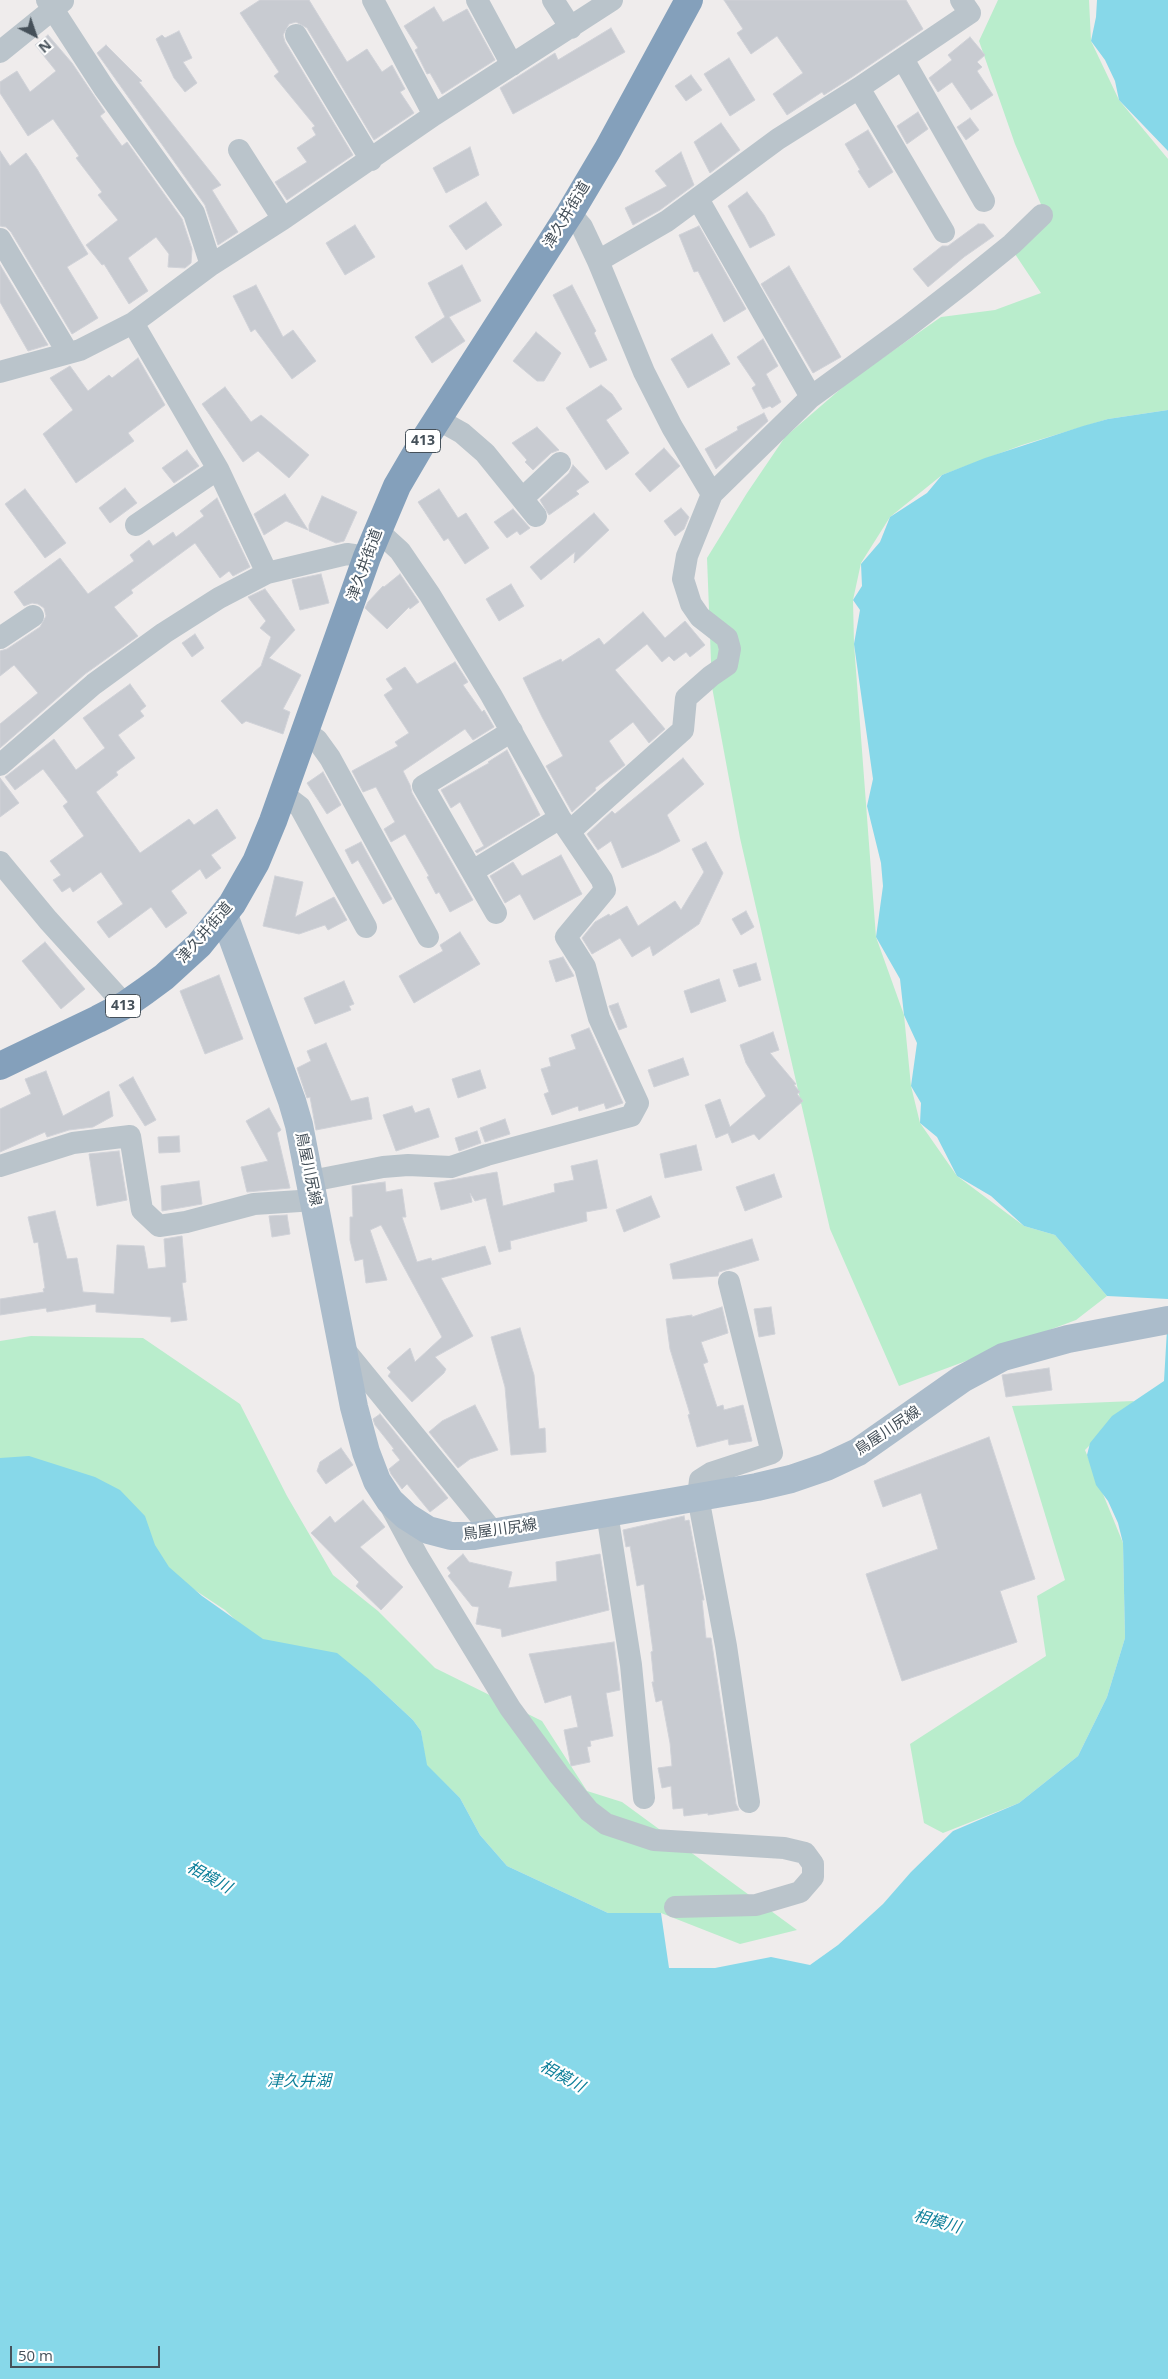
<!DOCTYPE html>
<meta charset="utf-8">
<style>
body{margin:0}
#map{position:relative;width:1168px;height:2379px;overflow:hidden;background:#efecec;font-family:"Open Sans",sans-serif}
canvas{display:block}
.north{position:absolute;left:10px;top:10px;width:50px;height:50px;-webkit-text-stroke:4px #fff;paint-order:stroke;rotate:139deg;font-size:14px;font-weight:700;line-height:20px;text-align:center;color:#455059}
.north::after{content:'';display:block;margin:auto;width:18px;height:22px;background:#455059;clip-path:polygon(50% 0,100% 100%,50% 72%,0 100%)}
.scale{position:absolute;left:10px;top:2346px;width:150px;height:22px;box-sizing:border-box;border:2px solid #455059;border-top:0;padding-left:6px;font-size:15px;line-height:18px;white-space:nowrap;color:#455059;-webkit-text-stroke:4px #fff;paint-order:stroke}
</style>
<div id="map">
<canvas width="1168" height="2379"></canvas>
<div class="north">N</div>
<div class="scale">50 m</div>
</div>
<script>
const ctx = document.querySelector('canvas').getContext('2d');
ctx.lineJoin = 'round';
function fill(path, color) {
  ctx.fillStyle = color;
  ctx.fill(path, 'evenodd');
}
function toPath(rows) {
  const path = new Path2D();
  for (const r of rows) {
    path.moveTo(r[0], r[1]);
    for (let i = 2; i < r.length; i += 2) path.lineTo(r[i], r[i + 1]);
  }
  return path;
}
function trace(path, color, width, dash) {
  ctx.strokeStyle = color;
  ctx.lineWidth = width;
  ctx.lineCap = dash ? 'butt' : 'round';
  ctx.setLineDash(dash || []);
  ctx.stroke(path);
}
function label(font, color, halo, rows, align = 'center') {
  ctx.font = font + ' "Open Sans","Noto Sans JP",sans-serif';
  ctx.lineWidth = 4.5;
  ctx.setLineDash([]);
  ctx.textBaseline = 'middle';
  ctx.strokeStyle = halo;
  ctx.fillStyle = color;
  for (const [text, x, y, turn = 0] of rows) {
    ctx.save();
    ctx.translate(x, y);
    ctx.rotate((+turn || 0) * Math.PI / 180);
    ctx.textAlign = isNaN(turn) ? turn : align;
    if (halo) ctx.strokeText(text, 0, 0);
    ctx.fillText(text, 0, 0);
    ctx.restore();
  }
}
const green = toPath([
 [998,0,1089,0,1091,41,1119,100,1168,159,1168,410,1108,419,1022,445,942,475,890,517,861,563,853,600,854,644,876,937,904,1015,911,1086,920,1123,957,1176,1024,1226,1055,1235,1107,1296,1076,1320,899,1386,830,1229,740,838,712,687,707,558,747,493,785,437,851,380,941,317,995,310,1041,293,1015,254,1043,209,1015,144,979,41],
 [31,1336,143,1338,240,1404,287,1496,333,1575,378,1611,435,1668,542,1721,587,1791,622,1802,797,1930,740,1944,661,1913,608,1913,507,1866,480,1835,460,1798,426,1765,421,1731,413,1720,370,1680,259,1642,225,1610,0,1461,0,1341],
 [1134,1401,1085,1450,1123,1543,1125,1638,1107,1697,1078,1756,1019,1803,943,1833,924,1823,910,1744,1046,1656,1037,1596,1065,1580,1012,1406]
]);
const water = toPath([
 [1097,0,1168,0,1168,151,1119,100,1115,81,1105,60,1091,41,1096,17],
 [1168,410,1168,1299,1107,1296,1055,1235,1024,1226,991,1196,957,1176,937,1137,920,1123,921,1103,911,1086,917,1043,904,1015,900,979,876,937,883,886,881,863,867,806,873,779,854,644,860,610,853,600,862,586,861,564,880,542,890,517,927,493,942,475,985,458,1083,426,1108,419],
 [1168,1312,1168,2379,0,2379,0,1458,29,1456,95,1477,120,1490,145,1516,155,1545,169,1567,202,1596,263,1639,337,1653,370,1680,413,1720,421,1731,427,1765,460,1798,480,1835,507,1866,608,1913,661,1913,669,1968,715,1968,771,1957,810,1965,838,1945,883,1904,911,1872,953,1831,1019,1803,1078,1756,1107,1697,1125,1638,1123,1543,1118,1523,1108,1501,1096,1485,1087,1455,1090,1443,1112,1416,1164,1381]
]);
const building = toPath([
 [260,0,309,0,347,62,367,49,382,72,392,65,405,89,400,92,414,113,374,140,307,28,296,22,289,24,283,35,285,42,353,155,287,200,275,182,307,162,297,148,316,135,312,128,315,126,274,76,279,72,240,13,260,0],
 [724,0,906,0,923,29,852,77,824,95,822,92,787,115,773,94,803,73,777,36,751,54,737,33,743,29,724,0],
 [434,7,443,22,467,9,495,60,442,94,430,73,427,74,415,50,418,48,404,26,434,7],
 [611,28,625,52,513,114,500,88,555,53,558,60,611,28],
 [179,31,192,58,183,62,197,83,185,92,174,78,156,39,162,35,165,38,179,31],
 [48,35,72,63,105,112,100,116,122,146,127,142,182,219,192,249,191,263,185,268,168,267,169,254,156,237,128,258,148,291,129,304,104,264,102,265,86,245,118,220,98,195,102,192,76,158,79,156,53,119,28,136,0,93,0,82,17,71,30,92,56,71,35,45,48,35],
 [970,37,985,55,977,62,982,67,977,71,993,95,971,110,952,82,938,92,929,78,952,60,948,55,970,37],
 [106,45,142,81,139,82,221,185,212,190,238,232,218,245,205,205,97,53,106,45],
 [729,58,755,100,730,116,704,74,729,58],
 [691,75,702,90,686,101,675,86,691,75],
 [918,112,928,129,907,144,897,126,918,112],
 [970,118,979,130,966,140,957,127,970,118],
 [721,123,740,150,710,173,694,142,721,123],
 [868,130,893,172,869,188,858,171,860,170,845,144,868,130],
 [470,147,479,175,446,193,433,168,470,147],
 [0,151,10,166,26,153,37,169,88,254,67,267,98,318,72,334,11,232,6,227,0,226,0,151],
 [681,152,694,185,660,210,633,225,625,208,667,186,655,171,681,152],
 [747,192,764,215,775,235,750,248,728,206,747,192],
 [486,202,502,225,466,250,449,226,486,202],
 [978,224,984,224,994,236,964,257,928,287,913,269,942,246,948,246,978,224],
 [355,225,375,257,345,275,326,243,355,225],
 [699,226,746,309,724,322,698,271,694,272,679,235,699,226],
 [0,265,48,345,28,351,0,302,0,265],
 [462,265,481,301,449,317,465,341,432,363,415,337,445,317,428,283,462,265],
 [789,266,841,357,813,373,761,284,789,266],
 [256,285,283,337,293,330,316,361,292,379,255,329,251,332,233,296,256,285],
 [572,285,596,331,594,333,607,360,590,368,553,295,572,285],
 [536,332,561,353,544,381,537,381,513,361,536,332],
 [712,334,730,364,688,388,671,359,712,334],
 [763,339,778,366,766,374,781,402,772,408,770,406,763,409,752,388,756,385,737,357,763,339],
 [138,358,165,405,128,433,134,441,76,483,43,434,73,410,50,378,70,366,88,391,109,375,112,378,138,358],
 [601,385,612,394,622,409,606,420,629,453,606,470,566,408,601,385],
 [225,387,251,422,261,415,309,455,289,478,258,451,243,462,202,404,225,387],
 [764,413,768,421,716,469,705,449,738,430,737,427,764,413],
 [537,427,559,450,551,453,533,470,525,462,527,460,512,443,537,427],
 [664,448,680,466,650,492,635,474,664,448],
 [187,450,199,466,174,483,162,468,187,450],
 [573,465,589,482,576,491,579,494,549,515,540,500,569,473,573,465],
 [125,488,137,503,110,523,99,508,125,488],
 [25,489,66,543,45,558,5,504,25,489],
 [439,489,458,518,466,513,489,548,465,564,448,538,444,541,418,502,439,489],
 [285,494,308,530,286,521,264,535,254,514,285,494],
 [322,496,357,512,344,541,336,543,309,531,309,525,322,496],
 [217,498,250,567,233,576,229,571,220,578,195,543,131,590,133,593,114,607,138,636,85,674,0,748,0,724,38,693,14,665,0,676,0,651,7,649,40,627,46,616,44,608,38,604,32,603,24,606,14,592,60,558,88,594,134,561,130,555,149,540,153,546,173,532,176,537,204,516,200,511,217,498],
 [681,508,689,517,684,529,675,536,664,521,681,508],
 [513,509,530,528,520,535,517,531,507,538,494,522,513,509],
 [594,513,609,530,574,563,575,552,541,580,530,567,594,513],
 [321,574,329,603,300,610,292,580,321,574],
 [400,574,419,602,410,609,409,607,387,629,365,608,368,602,383,586,384,587,400,574],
 [511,584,524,606,499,621,486,599,511,584],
 [265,589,295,630,269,658,301,675,283,709,290,712,283,734,246,721,242,724,221,701,261,666,271,637,260,628,266,621,248,597,265,589],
 [643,612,665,638,685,621,705,645,690,657,686,652,674,661,669,656,662,662,647,644,615,670,665,729,649,743,633,722,609,741,625,765,595,788,596,790,572,812,546,766,563,756,542,717,523,678,561,659,562,662,599,638,604,645,643,612],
 [195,634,204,648,192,657,182,643,195,634],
 [455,662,468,682,463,685,482,712,484,710,494,727,473,740,465,729,403,771,410,785,412,793,473,900,450,912,439,892,436,894,427,877,429,876,405,834,391,842,384,829,395,822,376,787,363,792,352,771,398,746,395,742,409,733,384,695,393,689,386,679,405,667,417,684,455,662],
 [130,684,146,706,140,711,144,716,118,735,135,758,116,772,118,775,96,792,140,853,189,819,194,825,217,809,236,838,211,855,221,868,206,879,200,869,171,891,187,913,166,928,151,907,109,938,97,922,123,904,101,872,73,892,70,887,62,892,53,880,61,875,50,861,84,836,63,806,68,802,43,769,15,790,5,777,54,739,76,770,105,748,83,718,130,684],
 [507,750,540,815,477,853,475,851,484,846,460,802,451,808,441,790,489,763,488,762,507,750],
 [683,758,704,784,667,815,680,841,659,852,622,868,611,841,598,850,587,834,612,811,615,814,683,758],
 [323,772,341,805,327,814,307,783,323,772],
 [0,778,19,803,0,817,0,778],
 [361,842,392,899,383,904,358,860,352,864,345,850,361,842],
 [706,842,723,873,699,924,653,956,650,946,632,957,620,938,592,954,582,938,595,922,609,914,610,916,627,906,638,926,675,901,681,910,704,872,692,849,706,842],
 [561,855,582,894,534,920,520,894,505,903,490,876,513,862,522,876,561,855],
 [275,876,303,882,295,917,334,897,347,920,328,930,325,925,299,934,263,926,275,876],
 [746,911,754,927,741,935,732,919,746,911],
 [460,932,480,964,414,1003,399,976,443,951,440,945,460,932],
 [45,942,85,989,61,1009,22,961,45,942],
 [563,957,574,976,556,982,549,961,563,957],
 [756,963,761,980,739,987,733,970,756,963],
 [219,975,243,1039,205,1054,180,991,219,975],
 [719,979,726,1001,691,1013,684,991,719,979],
 [344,981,354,1004,349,1006,351,1010,315,1024,304,998,344,981],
 [618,1003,627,1027,619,1030,609,1006,618,1003],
 [589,1028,623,1103,606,1109,604,1103,579,1111,578,1106,552,1115,544,1094,549,1092,541,1069,551,1066,549,1058,576,1049,571,1035,589,1028],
 [773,1032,779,1050,770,1053,796,1084,794,1085,800,1092,797,1094,803,1101,759,1140,754,1134,732,1143,728,1133,716,1138,705,1105,720,1099,730,1127,766,1096,746,1063,740,1045,773,1032],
 [326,1043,351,1101,368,1097,372,1119,316,1130,310,1097,307,1098,297,1068,311,1061,307,1051,326,1043],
 [683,1058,689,1075,654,1087,648,1070,683,1058],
 [480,1070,486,1088,458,1098,452,1079,480,1070],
 [46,1071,63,1116,109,1091,113,1116,93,1127,69,1130,47,1137,45,1132,0,1152,0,1109,31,1094,25,1079,46,1071],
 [133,1077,156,1120,145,1126,119,1085,133,1077],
 [412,1106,415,1113,429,1108,439,1137,396,1151,383,1115,412,1106],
 [269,1108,281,1130,277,1133,290,1188,247,1192,241,1167,268,1161,246,1121,269,1108],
 [505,1119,510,1134,485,1142,480,1128,505,1119],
 [477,1131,481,1143,459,1151,455,1138,477,1131],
 [179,1136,180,1152,159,1153,158,1137,179,1136],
 [696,1145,702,1170,665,1178,660,1154,696,1145],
 [119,1151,127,1200,97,1206,89,1154,119,1151],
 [597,1160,607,1208,586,1212,587,1221,510,1241,511,1249,499,1252,486,1198,475,1201,470,1193,472,1202,441,1210,434,1183,497,1172,503,1206,555,1192,554,1184,574,1180,571,1166,597,1160],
 [774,1174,782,1197,745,1211,736,1187,774,1174],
 [199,1181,202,1204,162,1211,161,1186,199,1181],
 [385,1182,386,1192,402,1189,406,1217,402,1217,417,1262,431,1258,432,1261,485,1246,491,1264,441,1278,473,1336,435,1357,446,1369,444,1373,412,1402,388,1376,391,1372,387,1368,410,1348,415,1362,442,1337,381,1225,370,1230,387,1280,366,1283,363,1259,355,1261,350,1240,350,1217,353,1217,352,1186,385,1182],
 [651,1196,660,1217,624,1232,616,1210,651,1196],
 [55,1211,67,1259,77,1258,83,1292,114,1294,117,1245,144,1246,148,1269,166,1267,164,1239,182,1236,186,1282,182,1283,187,1320,171,1322,171,1317,96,1312,96,1304,47,1312,46,1308,0,1315,0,1299,44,1292,43,1289,45,1288,38,1242,34,1243,28,1217,55,1211],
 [287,1215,290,1234,272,1237,269,1216,287,1215],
 [752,1239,759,1260,719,1272,718,1276,673,1279,670,1264,752,1239],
 [722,1307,728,1333,701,1342,708,1362,703,1364,717,1407,723,1405,724,1410,743,1405,752,1441,729,1445,728,1439,697,1447,688,1415,690,1414,670,1349,666,1319,692,1315,692,1317,722,1307],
 [771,1307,775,1334,759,1337,754,1309,771,1307],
 [520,1328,534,1375,539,1429,545,1428,546,1452,511,1455,505,1387,491,1337,520,1328],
 [1049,1368,1052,1390,1006,1397,1002,1375,1049,1368],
 [475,1405,498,1450,470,1459,458,1468,429,1432,442,1421,475,1405],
 [380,1414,448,1498,430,1512,407,1484,402,1489,391,1474,389,1469,400,1460,392,1450,394,1449,375,1425,373,1419,380,1414],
 [989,1437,1035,1579,1000,1591,1017,1642,902,1681,866,1574,938,1549,921,1493,883,1507,874,1481,989,1437],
 [341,1448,353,1465,326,1484,317,1471,320,1462,341,1448],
 [363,1500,385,1527,360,1547,403,1587,381,1610,356,1586,359,1582,311,1533,330,1516,335,1523,363,1500],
 [684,1516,685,1521,689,1520,704,1600,702,1600,706,1638,711,1638,736,1804,739,1810,708,1815,708,1813,684,1816,683,1808,673,1809,671,1786,662,1788,658,1768,672,1766,670,1743,662,1700,656,1702,652,1682,654,1682,651,1652,653,1651,644,1584,637,1586,630,1546,626,1547,623,1530,684,1516],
 [463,1554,469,1562,512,1572,508,1588,557,1581,556,1562,600,1554,609,1610,502,1637,501,1629,476,1624,479,1607,472,1606,448,1576,451,1573,447,1568,463,1554],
 [614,1642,620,1690,606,1693,613,1736,590,1741,591,1746,587,1747,590,1762,571,1766,564,1730,578,1727,571,1695,545,1703,529,1654,614,1642]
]);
const minor = toPath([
 [47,0,104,88,194,213,211,265],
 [373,0,434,115],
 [477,0,512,65],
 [553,0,571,28],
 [296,35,371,160],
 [0,52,63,1],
 [903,59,984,201],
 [859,88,944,232],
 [239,150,283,219],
 [698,199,811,397],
 [570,213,582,227,598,261,644,372,672,427,712,494],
 [0,239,68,353],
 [598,261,667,221,778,139,859,88,970,13,961,0],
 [133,323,218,469,267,573],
 [0,372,80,350,133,323,211,265,283,219,434,115,612,0],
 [437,419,462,433,485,453,536,516],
 [523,498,560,463],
 [136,525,218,469],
 [0,638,33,616],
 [305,732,317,740,330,758,428,937],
 [0,765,94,684,164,633,219,598,267,573,347,554,367,557],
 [283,794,300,807,366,927],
 [570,831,683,730,686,698,711,676,727,665,730,649,727,638,700,617,691,604,683,579,687,556,712,494,811,397,907,327,965,282,1012,244,1042,215],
 [0,862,48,920,125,1005],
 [473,871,560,818],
 [496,913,423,786,512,731],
 [0,1166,73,1143,130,1136,142,1210,159,1226,186,1222,254,1204,315,1200],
 [311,1181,383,1167,408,1165,451,1167,487,1155,631,1116,638,1103,599,1018,585,967,566,937,605,890,602,880,560,818,491,695,430,595,400,551,377,530],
 [729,1282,772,1453,711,1473,700,1480,698,1497,726,1646,749,1802],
 [343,1348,494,1533],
 [390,1505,418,1557,510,1708,559,1775,589,1811,606,1824,654,1840,784,1848,805,1853,813,1864,813,1877,800,1892,756,1905,675,1907],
 [607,1513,631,1665,644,1798]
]);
const major = toPath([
 [224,915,292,1101,299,1125,354,1407,366,1452,377,1481,390,1501,406,1516,428,1530,451,1536,474,1536,757,1487,791,1479,826,1467,858,1452,962,1379,1003,1357,1068,1339,1168,1320]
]);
const highway = toPath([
 [0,1066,98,1019,125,1005,145,991,164,977,199,945,232,904,256,862,273,821,367,557,397,486,421,445,570,213,608,149,689,0]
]);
const shields = [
 [423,441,35],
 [123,1006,35]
];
const shieldNames = [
 ["413",423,441],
 ["413",123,1006]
];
const streetNames = [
 ["津久井街道",567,215,-59],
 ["津久井街道",365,565,-70],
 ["津久井街道",205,933,-49],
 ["鳥屋川尻線",308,1169,78],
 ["鳥屋川尻線",888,1431,-34],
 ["鳥屋川尻線",500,1530,-8]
];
const waterNames = [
 ["相模川",209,1878,29],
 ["相模川",562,2077,29],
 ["津久井湖",299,2081],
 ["相模川",937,2222,16]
];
fill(green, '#b9edcc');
fill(water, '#87d8e9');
fill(building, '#c8cbd1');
trace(building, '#d0d2d8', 1);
trace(minor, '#bac4cb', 22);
trace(major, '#abbccb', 28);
trace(highway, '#84a0bb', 28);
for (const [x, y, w] of shields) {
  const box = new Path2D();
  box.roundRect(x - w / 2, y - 11.5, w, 23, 4);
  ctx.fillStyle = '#fff';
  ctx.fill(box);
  trace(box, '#455059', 1);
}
label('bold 14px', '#455059', null, shieldNames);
label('15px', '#455059', '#fff', streetNames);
label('italic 16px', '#0f819b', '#fff', waterNames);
</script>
